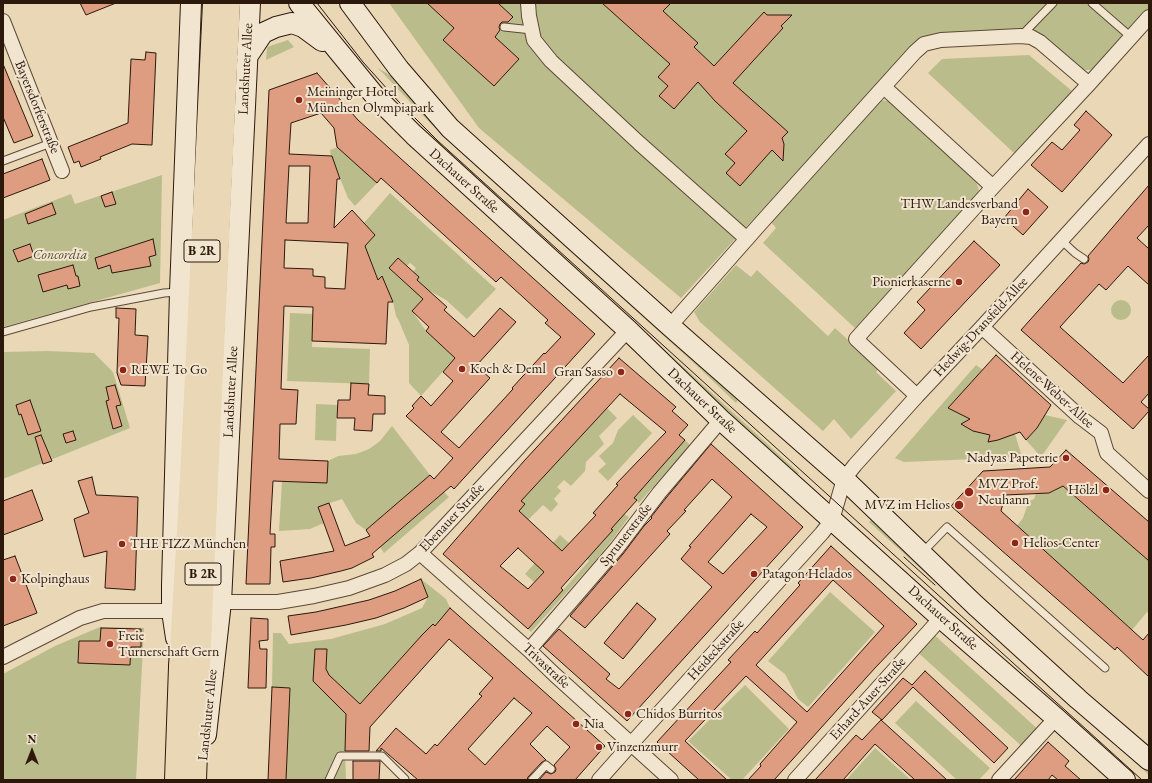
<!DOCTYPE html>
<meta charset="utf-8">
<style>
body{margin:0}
#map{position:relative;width:1152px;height:783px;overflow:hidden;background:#e9d7b5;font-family:"EB Garamond",serif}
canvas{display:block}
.frame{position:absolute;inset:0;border:4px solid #2d180c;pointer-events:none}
.north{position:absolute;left:12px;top:731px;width:40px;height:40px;-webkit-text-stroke:3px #f1e5cf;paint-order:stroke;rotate:0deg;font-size:11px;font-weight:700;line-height:16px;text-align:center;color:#2d180c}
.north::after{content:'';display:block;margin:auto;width:14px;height:18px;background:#2d180c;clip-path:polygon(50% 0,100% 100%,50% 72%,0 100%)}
</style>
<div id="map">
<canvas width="1152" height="783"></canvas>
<div class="frame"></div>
<div class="north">N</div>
</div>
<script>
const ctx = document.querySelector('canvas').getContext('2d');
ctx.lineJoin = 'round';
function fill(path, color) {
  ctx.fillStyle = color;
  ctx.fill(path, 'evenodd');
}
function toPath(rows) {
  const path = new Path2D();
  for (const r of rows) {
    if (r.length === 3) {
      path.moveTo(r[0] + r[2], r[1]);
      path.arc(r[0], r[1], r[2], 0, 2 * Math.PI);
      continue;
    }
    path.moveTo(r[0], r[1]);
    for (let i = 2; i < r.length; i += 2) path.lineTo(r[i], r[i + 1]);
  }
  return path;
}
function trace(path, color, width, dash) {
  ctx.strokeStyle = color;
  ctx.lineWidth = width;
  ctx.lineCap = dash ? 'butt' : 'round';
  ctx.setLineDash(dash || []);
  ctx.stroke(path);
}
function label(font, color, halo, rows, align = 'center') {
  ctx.font = font + ' "EB Garamond",serif';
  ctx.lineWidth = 4;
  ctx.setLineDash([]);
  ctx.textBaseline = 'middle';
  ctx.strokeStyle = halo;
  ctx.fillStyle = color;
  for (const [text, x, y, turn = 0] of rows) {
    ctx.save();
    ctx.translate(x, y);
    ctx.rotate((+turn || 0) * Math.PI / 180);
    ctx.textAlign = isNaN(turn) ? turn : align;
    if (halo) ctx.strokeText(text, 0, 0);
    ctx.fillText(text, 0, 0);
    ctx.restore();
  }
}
const green = toPath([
 [307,3,313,3,324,19,395,102,799,473,797,475,392,104],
 [389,3,1149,3,1149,17,1102,69,1073,71,1040,42,924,44,882,79,681,298,479,128],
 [288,40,294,47,266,60,267,47],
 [1029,55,1072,91,1014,153,928,73,942,59],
 [378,68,395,78,740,397,736,403,696,365,458,150,431,124],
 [883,100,891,102,975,179,979,190,975,198,855,328,763,243,776,228,770,221,876,105],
 [338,147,377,183,355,206,348,198,331,156,330,150],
 [162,175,160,283,3,327,3,220,71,194,75,204],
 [390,193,496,289,467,319,446,300,430,291,412,311,426,331,455,358,421,396,409,383,409,345,399,321,396,316,393,302,388,291,378,279,365,246,375,235,364,223],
 [398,258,407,266,410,263,416,268,413,272,419,277,410,287,389,268],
 [736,265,751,277,757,270,828,336,835,328,879,368,876,372,896,391,851,439,834,419,823,431,700,322,694,312],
 [1121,310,10],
 [290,313,313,314,312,347,370,349,369,384,287,381],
 [48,351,94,353,113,372,130,428,3,479,3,352],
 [976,365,983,370,948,408,970,419,962,425,973,431,990,435,988,442,1015,434,1022,457,904,462,895,458],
 [316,404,337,405,336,441,315,440],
 [607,408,617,418,599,436,604,444,586,462,585,471,571,486,564,480,557,487,561,491,554,499,558,504,551,512,543,505,528,520,518,512,525,504,521,501],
 [633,415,652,433,608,481,598,471,606,464,599,456,613,443,618,430],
 [1045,415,1067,420,1041,457,1026,440,1037,428],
 [392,426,430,475,366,530,356,523,342,499,318,507,324,523,310,529,279,531,282,481,327,483,328,461,338,456,356,454,369,449,380,441],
 [685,440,690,445,639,503,634,498],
 [1060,484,1149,561,1149,613,1147,612,1132,630,1017,526,1023,518,1029,501,1034,499,1036,494,1049,493,1056,490],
 [444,492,449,497,384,553,380,547],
 [624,514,629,517,613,539,595,561,531,632,528,629,589,561,587,559,613,530,611,529],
 [871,520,1149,772,1149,775,869,522],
 [560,535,569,543,534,582,525,574],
 [421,579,446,599,450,608,435,626,422,635,346,719,345,753,346,780,286,780,290,688,272,687,273,633,281,633,289,644,331,639,385,624,422,608,428,597],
 [830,592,875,632,808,707,798,699,785,674,768,661],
 [100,627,144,628,136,780,3,780,3,674,55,646],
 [930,631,1042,733,1026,750,914,649],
 [745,685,789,729,742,780,732,780,688,741],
 [916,701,990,768,979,780,957,780,895,723],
 [875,748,911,780,846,780]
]);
const building = toPath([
 [80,3,116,3,86,15,80,3],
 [427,3,498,3,513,17,508,22,502,22,500,24,499,27,500,30,495,37,519,59,494,86,443,40,454,28,427,3],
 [602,3,671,3,663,11,698,43,694,47,714,66,764,12,767,15,792,15,781,26,783,28,733,83,788,132,782,138,784,144,783,161,772,150,740,186,726,173,735,163,725,154,747,131,715,101,698,82,674,109,659,96,668,86,658,77,670,64,602,3],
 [146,52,156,53,152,145,132,144,100,157,101,159,81,167,79,161,74,163,68,147,128,123,131,59,145,60,146,52],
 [3,64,33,136,14,143,3,117,3,64],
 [317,73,358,120,595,334,454,489,451,486,372,554,374,557,352,568,341,571,311,578,283,582,280,561,308,556,334,551,318,507,329,503,345,546,370,536,366,530,430,475,434,479,453,458,406,416,414,408,412,406,421,396,431,406,453,381,443,372,455,358,426,331,429,327,412,311,423,299,389,268,398,258,419,277,417,280,447,307,444,310,474,337,500,308,516,322,476,366,490,378,441,432,459,448,513,389,512,388,544,353,545,354,561,337,545,323,548,320,501,277,496,282,381,178,377,183,337,147,334,128,321,113,291,123,289,154,332,156,340,179,337,179,334,228,352,210,375,235,365,246,378,280,382,276,393,302,388,302,386,344,312,341,313,307,284,306,281,389,298,390,296,424,280,424,279,459,328,461,327,483,273,481,270,534,275,534,275,547,271,547,270,584,246,584,269,90,317,73],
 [289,166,310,166,308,223,286,223,289,166],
 [285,240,348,243,345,289,325,288,325,277,313,276,313,269,284,268,285,240],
 [1086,111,1112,135,1062,192,1031,165,1052,142,1062,150,1080,130,1074,125,1086,111],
 [42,159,50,180,3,198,3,174,42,159],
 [1149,185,1149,225,1137,238,1149,249,1149,285,1128,266,1106,290,1099,284,1060,327,1123,383,1149,355,1149,393,1141,402,1149,409,1149,411,1133,429,1021,330,1081,263,1084,264,1088,262,1089,259,1088,256,1149,185],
 [1028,189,1048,207,1023,235,1004,218,1028,189],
 [112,192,116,204,105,207,101,196,112,192],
 [52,203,56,214,28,224,25,214,52,203],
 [153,239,156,255,149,257,151,266,112,273,110,265,98,269,95,258,153,239],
 [974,241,1000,265,921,349,904,333,925,310,917,302,974,241],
 [30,244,34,256,18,262,13,250,30,244],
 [73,265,76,276,78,276,80,286,68,289,67,285,43,292,38,275,73,265],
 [116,308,136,309,135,335,148,336,145,386,121,385,117,373,119,318,116,318,116,308],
 [996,355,1051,405,1037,428,1026,440,1020,432,998,440,988,442,990,435,973,431,961,424,970,419,948,408,996,355],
 [619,358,676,407,672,411,688,425,679,435,685,440,634,498,637,500,611,529,613,530,561,588,563,590,528,629,443,554,524,461,619,358],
 [620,394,666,432,616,484,618,485,593,513,596,515,562,551,519,511,525,504,521,501,620,394],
 [518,548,544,572,528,589,500,566,518,548],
 [351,383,369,384,368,395,385,396,385,414,373,414,372,431,354,430,355,418,337,418,338,400,350,400,351,383],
 [115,385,121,405,116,406,122,426,113,429,106,401,109,400,106,387,115,385],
 [30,400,41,431,28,435,21,414,19,415,16,405,30,400],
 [73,431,76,440,66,443,63,434,73,431],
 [41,435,52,461,43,464,35,437,41,435],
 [711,444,803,527,627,721,543,646,559,629,610,674,606,679,619,689,712,587,681,559,691,547,689,546,732,497,712,479,684,510,686,511,667,531,670,534,585,628,570,616,623,554,644,526,652,518,651,517,666,498,711,444],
 [751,514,767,527,723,574,708,562,751,514],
 [1066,450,1149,522,1149,561,1063,486,1049,493,1005,495,1001,511,1143,640,1149,633,1149,677,1117,647,1115,650,951,506,983,471,1050,467,1066,450],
 [92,477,96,495,138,497,135,590,105,588,107,551,84,557,74,519,89,513,78,481,92,477],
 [32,490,43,520,3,535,3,501,32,490],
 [831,546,917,624,875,668,774,780,748,780,761,766,760,764,797,722,746,676,685,741,727,780,699,780,657,742,731,662,728,660,755,631,757,633,800,585,798,583,831,546],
 [833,580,884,626,807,712,756,665,833,580],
 [15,556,37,613,3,626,3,560,15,556],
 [421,579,428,597,404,608,376,618,346,625,291,635,288,616,316,612,369,600,395,591,421,579],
 [637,603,656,619,623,659,604,643,637,603],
 [450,608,605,746,575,780,539,780,546,772,551,774,555,772,556,769,554,765,570,747,547,726,530,744,546,760,542,762,528,777,527,780,418,780,381,748,381,751,376,751,396,728,426,754,435,744,437,746,482,696,479,694,493,678,449,639,370,727,369,751,345,751,346,714,313,681,315,649,327,649,326,669,329,675,360,704,422,635,433,624,435,626,450,608],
 [514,698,532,713,485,765,468,749,514,698],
 [251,618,268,619,268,640,259,641,260,649,267,649,266,688,248,688,251,618],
 [101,628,141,629,141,647,131,647,130,665,78,663,79,641,100,641,101,628],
 [925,671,1008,748,994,763,913,687,882,720,872,712,903,678,912,685,925,671],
 [272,687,290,688,286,780,268,780,272,687],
 [881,720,923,758,947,780,915,780,875,744,843,780,815,780,856,735,862,740,881,720],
 [1048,742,1069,761,1065,766,1081,780,1058,780,1052,775,1048,780,1014,780,1048,742],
 [353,761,380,761,379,780,353,780,353,761]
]);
const service = toPath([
 [1092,3,1131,37],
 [504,27,532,30],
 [1021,36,1053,3],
 [3,161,51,143],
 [1061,240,1075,253,1084,259],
 [3,332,91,307,164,293,178,292],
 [922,553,947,527,1105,668],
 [329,780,340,756,382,756,405,779,405,780],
 [532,780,546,765,551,769]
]);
const minor = toPath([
 [528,3,529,16,534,40,551,61,639,143,747,239],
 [3,21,62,171],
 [884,87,993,187],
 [670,326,760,224,915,52,924,44,941,40,1020,36,1031,37,1040,42,1089,84],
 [982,327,1080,417,1101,433,1107,453,1149,491],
 [917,396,856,339,993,187,1089,84,1149,17],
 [420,553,529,650,555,675,671,780],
 [221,602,278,602,314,596,349,588,385,575,406,564,420,553,628,330],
 [529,650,617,548,659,493,721,420],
 [3,657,80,618,103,611,172,611],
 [599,780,631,744,822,533,832,520,844,479,855,465,917,396,982,327,1149,144],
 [795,780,941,618],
 [999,780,1056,718]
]);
const secondary = toPath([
 [299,3,375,96,414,135,628,330,721,420,941,618,1056,718,1125,780],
 [350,3,399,69,450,128,670,326,844,479,975,605,1078,699,1149,760],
 [247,57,263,33,276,27,292,23,303,27,322,41],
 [176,638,172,611,172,585,180,292,191,3],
 [206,735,221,602,250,3]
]);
const primary = toPath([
 [176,780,180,667],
 [195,780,199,668]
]);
const trunk = toPath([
 [180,667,191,479,214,3],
 [199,668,207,479,229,3]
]);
const tram = toPath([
 [317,3,363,62,398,101,438,141,1142,780],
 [904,557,935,585]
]);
const markers = [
 [299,100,4,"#8f2418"],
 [1026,212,4,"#8f2418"],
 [959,282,4,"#8f2418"],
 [462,369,4,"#8f2418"],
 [123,370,4,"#8f2418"],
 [621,372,4,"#8f2418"],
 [1066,458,4,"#8f2418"],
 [1106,490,4,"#8f2418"],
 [969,492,5,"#8f2418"],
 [959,505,5,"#8f2418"],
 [1015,543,4,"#8f2418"],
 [122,544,4,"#8f2418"],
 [754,574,4,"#8f2418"],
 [13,579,4,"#8f2418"],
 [110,644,4,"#8f2418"],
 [628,714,4,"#8f2418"],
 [576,724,4,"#8f2418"],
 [599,747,4,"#8f2418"]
];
const shields = [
 [202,251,36],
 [203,574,36]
];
const shieldNames = [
 ["B 2R",202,251],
 ["B 2R",203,574]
];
const streetNames = [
 ["Landshuter Allee",246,69,-87],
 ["Bayersdorferstraße",37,107,68],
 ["Dachauer Straße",464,181,42],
 ["Hedwig-Dransfeld-Allee",981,327,-47],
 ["Helene-Weber-Allee",1052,390,42],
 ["Landshuter Allee",231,392,-87],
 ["Dachauer Straße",702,401,43],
 ["Ebenauer Straße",452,518,-47],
 ["Sprunerstraße",626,535,-52],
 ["Dachauer Straße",943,618,42],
 ["Heideckstraße",716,650,-48],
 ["Trivastraße",546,666,43],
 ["Erhard-Auer-Straße",868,699,-48],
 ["Landshuter Allee",208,715,-84]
];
const poiNames = [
 ["Meininger Hotel",307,92],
 ["München Olympiapark",307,108],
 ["THW Landesverband",1018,204,"right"],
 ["Bayern",1018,220,"right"],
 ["Pionierkaserne",951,282,"right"],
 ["Koch & Deml",470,369],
 ["REWE To Go",131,370],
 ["Gran Sasso",613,372,"right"],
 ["Nadyas Papeterie",1058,458,"right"],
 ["MVZ Prof.",978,484],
 ["Neuhann",978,500],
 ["Hölzl",1098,490,"right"],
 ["MVZ im Helios",950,505,"right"],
 ["Helios-Center",1023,543],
 ["THE FIZZ München",130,544],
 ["Patagon Helados",762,574],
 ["Kolpinghaus",21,579],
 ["Freie",118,636],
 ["Turnerschaft Gern",118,652],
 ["Chidos Burritos",636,714],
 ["Nia",584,724],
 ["Vinzenzmurr",607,747]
];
const parkNames = [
 ["Concordia",60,255]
];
fill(green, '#babd8b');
fill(building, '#de9c81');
trace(building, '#2d180c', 1);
trace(service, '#5c4836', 9);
trace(minor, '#5c4836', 16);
trace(secondary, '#2d180c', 22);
trace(primary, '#2d180c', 24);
trace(trunk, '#2d180c', 24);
trace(service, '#f1e5cf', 7);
trace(minor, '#f1e5cf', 14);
trace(secondary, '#f1e5cf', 20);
trace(primary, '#e9d7b5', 22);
trace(trunk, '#e9d7b5', 22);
trace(tram, '#2d180c', 1);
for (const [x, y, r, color] of markers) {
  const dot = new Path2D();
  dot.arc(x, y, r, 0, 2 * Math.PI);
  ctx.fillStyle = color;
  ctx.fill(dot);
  trace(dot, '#f1e5cf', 1.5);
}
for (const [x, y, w] of shields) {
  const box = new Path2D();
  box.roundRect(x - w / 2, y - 11, w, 22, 3);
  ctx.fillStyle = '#f1e5cf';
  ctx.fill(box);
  trace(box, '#2d180c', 1);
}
label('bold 13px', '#2d180c', null, shieldNames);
label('14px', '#2d180c', '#f1e5cf', streetNames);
label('14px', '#2d180c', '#f1e5cf', poiNames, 'left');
label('italic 14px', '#574a32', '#f1e5cf', parkNames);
</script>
